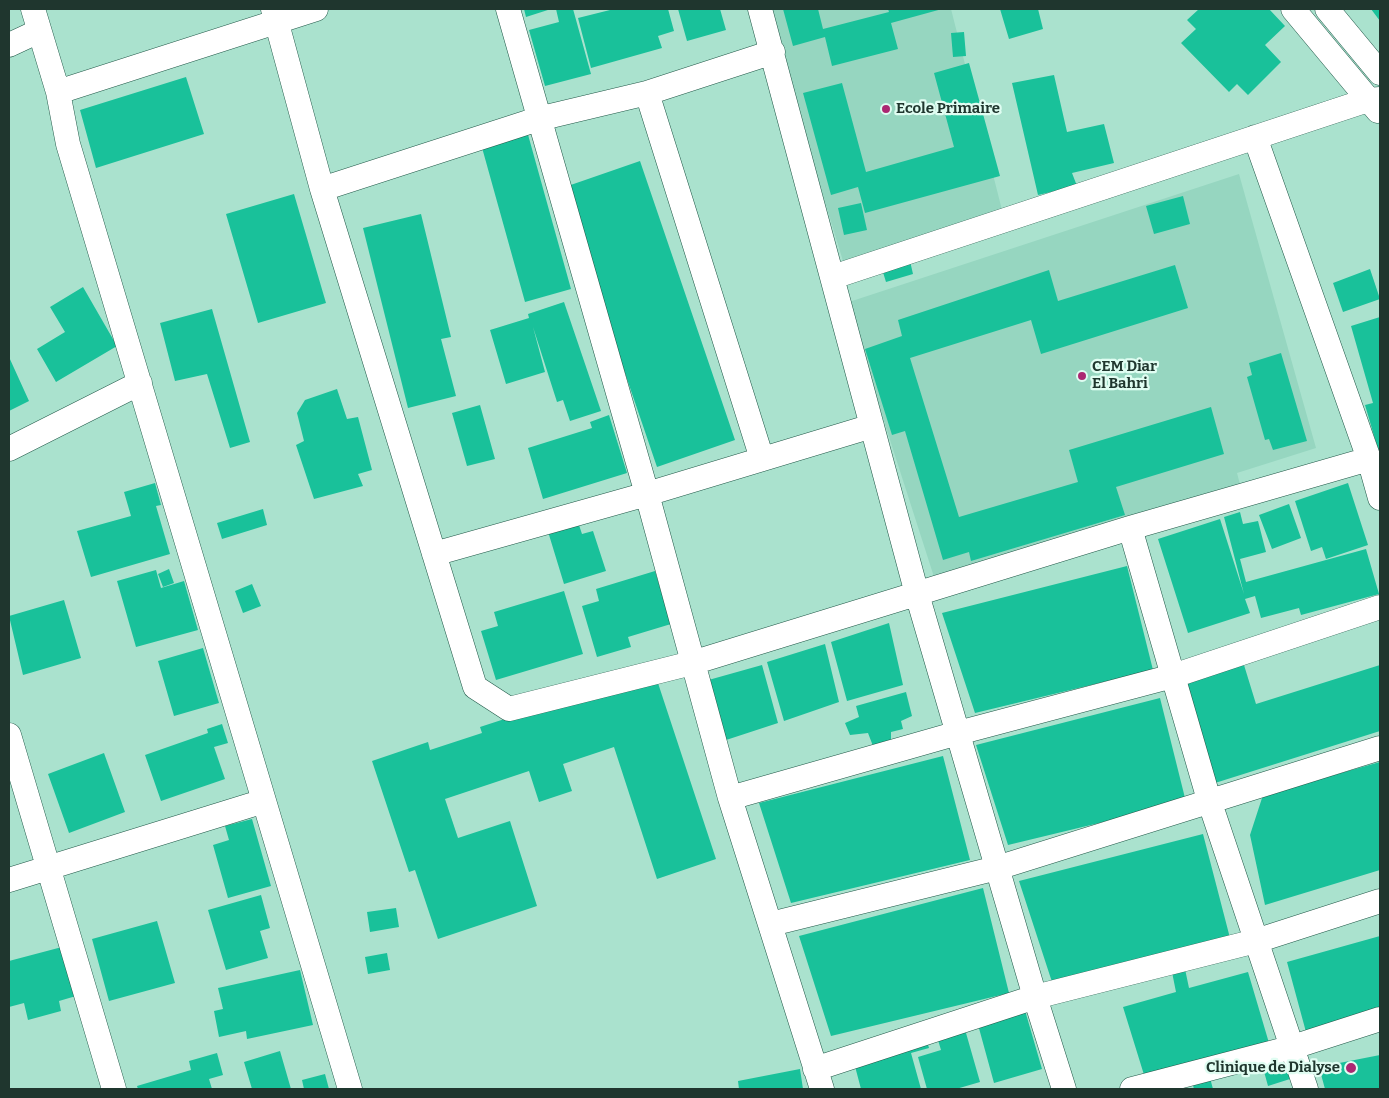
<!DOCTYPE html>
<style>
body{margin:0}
#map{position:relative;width:1389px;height:1098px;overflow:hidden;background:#aae2ce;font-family:Bitter,serif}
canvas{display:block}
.frame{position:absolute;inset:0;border:10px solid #1f362e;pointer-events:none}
</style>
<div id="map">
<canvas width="1389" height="1098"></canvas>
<div class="frame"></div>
</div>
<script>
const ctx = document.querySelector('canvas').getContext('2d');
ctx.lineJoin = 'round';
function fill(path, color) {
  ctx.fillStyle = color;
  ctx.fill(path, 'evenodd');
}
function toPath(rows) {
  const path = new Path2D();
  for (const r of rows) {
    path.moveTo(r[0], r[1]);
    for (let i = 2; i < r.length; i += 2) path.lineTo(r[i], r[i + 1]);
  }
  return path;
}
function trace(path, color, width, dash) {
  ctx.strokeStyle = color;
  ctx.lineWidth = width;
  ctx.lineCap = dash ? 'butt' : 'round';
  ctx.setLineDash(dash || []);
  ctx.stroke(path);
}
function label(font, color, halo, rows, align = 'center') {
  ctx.font = font + ' Bitter,serif';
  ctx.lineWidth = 4.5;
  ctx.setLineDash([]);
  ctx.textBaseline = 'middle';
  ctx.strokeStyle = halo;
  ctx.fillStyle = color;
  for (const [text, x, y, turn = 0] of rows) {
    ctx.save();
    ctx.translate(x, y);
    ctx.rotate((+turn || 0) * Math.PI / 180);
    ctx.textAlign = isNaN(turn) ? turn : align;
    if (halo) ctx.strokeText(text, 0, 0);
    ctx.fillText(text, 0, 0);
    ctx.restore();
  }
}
const built = toPath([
 [766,9,951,9,1002,210,843,261],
 [1239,174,1316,448,1237,473,1242,492,935,580,846,303]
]);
const building = toPath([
 [524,9,551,9,526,17],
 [556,9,573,9,591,74,545,86,529,30,559,22],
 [614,9,668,9,674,31,658,36,662,48,591,68,578,18],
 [678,9,720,9,726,30,687,41],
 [783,9,818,9,823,29,889,12,888,9,942,9,891,23,898,49,832,66,825,37,793,46],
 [1000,9,1038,9,1043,29,1009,39],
 [1199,9,1269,9,1285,26,1265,45,1281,62,1248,95,1237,84,1229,92,1181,43,1196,29,1187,20],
 [1371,9,1380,9,1380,21],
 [964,32,966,56,953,57,951,33],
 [969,63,1000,176,865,213,858,187,831,195,803,93,842,83,866,172,954,147,934,73],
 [1054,75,1067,132,1104,124,1114,163,1072,173,1077,186,1038,195,1012,83],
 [186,77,204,134,96,168,80,110],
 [527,131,571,289,525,302,481,144],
 [640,161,735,440,657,467,562,188],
 [294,194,326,303,258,323,226,214],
 [1183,196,1190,224,1154,234,1146,206],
 [861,203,867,230,844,235,838,208],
 [421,214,451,337,441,339,456,396,408,408,363,228],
 [910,261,913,274,886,282,882,269],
 [1175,265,1188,308,1041,354,1031,320,910,358,959,517,1078,482,1069,450,1211,407,1224,454,1116,487,1125,515,971,561,969,552,943,560,905,431,892,435,865,349,902,336,898,320,1049,270,1058,301],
 [1370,269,1380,299,1343,312,1333,283],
 [83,287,117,346,56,382,37,349,65,332,50,307],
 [564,302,601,411,570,421,563,400,557,402,533,327,545,372,506,384,490,330,529,318,528,314],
 [212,309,250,442,230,448,207,374,175,381,160,323],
 [1380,317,1380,456,1365,405,1373,403,1351,326],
 [1281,353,1307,441,1273,450,1269,439,1265,440,1247,377,1252,375,1249,363],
 [9,357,29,401,9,411],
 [337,389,347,419,358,417,372,470,358,474,363,486,314,499,296,445,304,441,297,413,305,400],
 [480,405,495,459,467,466,452,413],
 [609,415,627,473,543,499,528,448,592,428,590,422],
 [155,483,161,505,156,506,170,554,91,577,77,531,131,516,124,492],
 [1348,483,1368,545,1326,559,1322,547,1311,551,1295,501],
 [1289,504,1301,538,1272,549,1259,515],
 [263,509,267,525,222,539,217,523],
 [1240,512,1243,524,1258,521,1266,552,1240,559,1246,582,1366,549,1379,594,1301,615,1299,608,1261,618,1255,596,1245,599,1250,613,1188,633,1158,539,1220,519,1244,594,1224,517],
 [576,516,582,534,593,531,606,571,564,584,546,525],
 [1127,566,1153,670,975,713,942,613],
 [169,569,174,583,163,587,158,574],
 [156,570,161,588,184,581,198,630,136,647,117,581],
 [655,571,671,624,628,637,631,647,597,657,582,606,599,601,596,589],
 [252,584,261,606,243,613,235,591],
 [564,591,583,654,496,680,481,631,498,626,494,612],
 [64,600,81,658,23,675,9,616],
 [889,623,903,685,847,701,831,642],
 [825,644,839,702,784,721,767,662],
 [203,648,219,703,174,716,158,661],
 [762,665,778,723,720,742,705,681],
 [1244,665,1256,704,1380,665,1380,731,1215,783,1184,684],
 [655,674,716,859,657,879,614,747,563,764,572,791,539,802,529,771,445,799,458,838,510,821,537,906,438,939,415,870,409,872,372,761,428,742,430,750,482,733,480,727,566,699],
 [906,692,912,716,901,721,903,729,891,732,891,740,873,746,868,733,850,735,845,723,859,717,856,706],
 [1160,698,1186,802,1008,845,976,745],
 [222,724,228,743,214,747,225,779,161,801,145,755,208,733,207,729],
 [104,753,125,812,69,833,48,774],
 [943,756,970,860,791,903,759,803],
 [1380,762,1380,870,1265,905,1250,835,1263,795],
 [252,819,271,886,228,898,213,845,229,840,225,826],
 [1203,834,1230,938,1052,982,1019,881],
 [983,888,1009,993,831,1036,799,936],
 [261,895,270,928,260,931,268,958,226,970,208,910],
 [396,908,399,927,370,932,367,912],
 [157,921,175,983,109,1001,92,939],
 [1380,936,1380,1010,1306,1032,1287,962],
 [62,947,76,996,59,1001,61,1011,28,1020,24,1003,9,1007,9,961],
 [387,953,390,970,368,974,365,957],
 [1185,969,1189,988,1248,972,1269,1043,1145,1078,1123,1007,1176,992,1172,972],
 [300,970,313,1025,247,1039,246,1031,219,1037,214,1011,223,1009,218,988],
 [1024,1007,1042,1069,994,1083,977,1021],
 [962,1019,980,1082,956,1089,927,1089,918,1057,941,1050,934,1027],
 [925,1034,929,1048,911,1053,921,1089,861,1089,852,1055],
 [280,1051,291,1089,252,1089,244,1062],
 [1283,1051,1290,1079,1268,1086,1260,1057],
 [217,1053,223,1075,209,1079,212,1089,138,1089,137,1086,191,1070,189,1061],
 [1380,1055,1380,1089,1325,1089,1319,1067],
 [800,1069,803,1089,739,1089,738,1081],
 [325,1074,329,1089,304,1089,302,1080],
 [1210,1078,1213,1089,1194,1089,1192,1082]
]);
const minor = toPath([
 [33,9,58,92,68,144,350,1089],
 [273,9,322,189,475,687,509,709,692,663,1130,528,1369,459,1380,498],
 [508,9,647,494,730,798,822,1089],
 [760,9,917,594,1035,997,1064,1089],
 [1293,9,1378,111],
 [1327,9,1380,73],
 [9,45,39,31],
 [58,92,316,9],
 [647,93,762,459],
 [1255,137,1369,459],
 [322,189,538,119,647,93,773,52],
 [833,277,1368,100,1380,99],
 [9,449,140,383],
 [1130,528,1209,800,1306,1089],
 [434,554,647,494,872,426],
 [9,735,114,1089],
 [730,798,958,733,1173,676,1380,607],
 [9,880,264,801],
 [771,924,997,868,1380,748],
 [815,1069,1035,997,1256,941,1380,901],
 [1132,1089,1293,1047,1380,1019]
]);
const markers = [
 [886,109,5,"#ab2872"],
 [1082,376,5,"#ab2872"],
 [1351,1068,6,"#ab2872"]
];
const poiNames = [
 ["Ecole Primaire",896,109],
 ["CEM Diar",1092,367],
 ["El Bahri",1092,384],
 ["Clinique de Dialyse",1340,1068,"right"]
];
fill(built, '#96d6c0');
fill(building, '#19c19a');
trace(minor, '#225949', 25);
trace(minor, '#fff', 24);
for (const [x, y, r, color] of markers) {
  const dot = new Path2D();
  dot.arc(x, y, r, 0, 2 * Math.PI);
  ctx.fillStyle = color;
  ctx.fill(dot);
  trace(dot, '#e0fdf2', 2);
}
label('bold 15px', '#1f362e', '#e0fdf2', poiNames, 'left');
</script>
